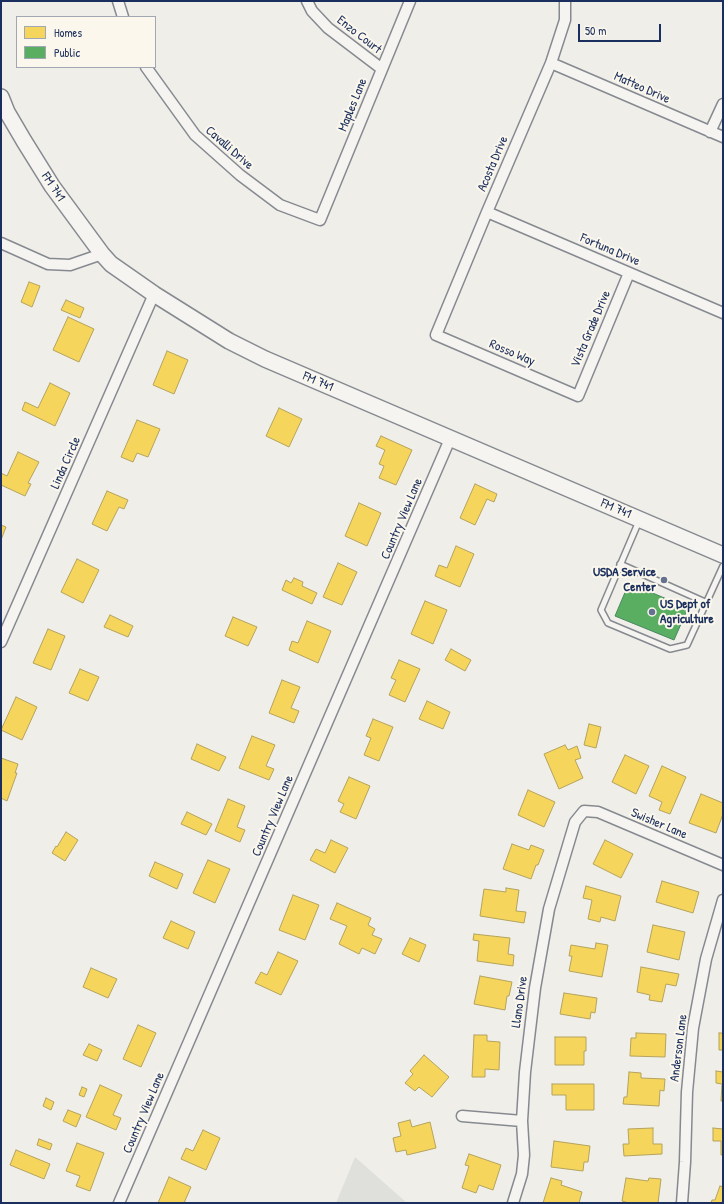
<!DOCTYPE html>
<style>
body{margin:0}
#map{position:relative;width:724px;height:1204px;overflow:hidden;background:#efeee9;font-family:"Patrick Hand",sans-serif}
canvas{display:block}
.frame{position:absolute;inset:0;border:2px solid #1b2f5e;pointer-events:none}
.legend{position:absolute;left:16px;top:16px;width:140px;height:52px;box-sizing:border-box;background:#fbf7ec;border:1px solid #a1a7b3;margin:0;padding:5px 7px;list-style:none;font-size:12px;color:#1b2f5e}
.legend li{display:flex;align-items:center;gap:8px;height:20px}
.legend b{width:20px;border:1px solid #a1a7b3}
.scale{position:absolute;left:578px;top:24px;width:83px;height:18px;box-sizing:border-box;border:2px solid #1b2f5e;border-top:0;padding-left:5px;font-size:12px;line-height:14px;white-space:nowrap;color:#1b2f5e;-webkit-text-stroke:3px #fbf7ec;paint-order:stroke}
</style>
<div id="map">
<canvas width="724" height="1204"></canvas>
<div class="frame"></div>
<ul class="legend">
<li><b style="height:11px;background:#f6d55c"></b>Homes</li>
<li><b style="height:11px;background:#5aae61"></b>Public</li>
</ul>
<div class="scale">50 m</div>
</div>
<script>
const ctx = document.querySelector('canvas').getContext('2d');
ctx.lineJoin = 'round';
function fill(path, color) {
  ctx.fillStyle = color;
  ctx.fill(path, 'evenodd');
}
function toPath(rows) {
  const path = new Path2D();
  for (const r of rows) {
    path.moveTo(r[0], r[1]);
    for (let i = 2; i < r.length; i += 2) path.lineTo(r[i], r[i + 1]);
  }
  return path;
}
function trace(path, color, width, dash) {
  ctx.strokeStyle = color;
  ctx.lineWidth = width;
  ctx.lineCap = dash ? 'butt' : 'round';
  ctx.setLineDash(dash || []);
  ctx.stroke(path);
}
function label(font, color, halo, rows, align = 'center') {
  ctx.font = font + ' "Patrick Hand",sans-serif';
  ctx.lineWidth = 4;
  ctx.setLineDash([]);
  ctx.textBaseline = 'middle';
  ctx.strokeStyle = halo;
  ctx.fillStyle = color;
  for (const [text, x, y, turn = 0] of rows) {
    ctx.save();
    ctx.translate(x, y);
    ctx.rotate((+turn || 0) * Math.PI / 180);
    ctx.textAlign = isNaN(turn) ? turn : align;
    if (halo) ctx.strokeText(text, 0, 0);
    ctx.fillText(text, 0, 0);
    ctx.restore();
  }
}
const green = toPath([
 [355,1157,407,1203,336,1203]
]);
const homes = toPath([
 [29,282,40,286,32,307,21,302,29,282],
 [66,300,84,308,80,318,61,310,66,300],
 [68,317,94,329,79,362,53,350,68,317],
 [167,351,188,360,174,394,153,385,167,351],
 [50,383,70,393,55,426,22,410,25,402,38,408,50,383],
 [279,408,302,419,289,447,266,436,279,408],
 [137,420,160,429,148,457,137,453,133,462,121,457,137,420],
 [381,436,412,450,396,485,379,478,384,466,379,464,385,450,376,446,381,436],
 [18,452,39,462,28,483,31,484,25,496,1,485,1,473,7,476,18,452],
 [475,484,497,494,494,502,487,499,475,525,460,518,475,484],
 [107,491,128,500,124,509,119,507,107,531,92,524,107,491],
 [359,503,381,513,367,546,345,536,359,503],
 [1,525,6,527,1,540,1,525],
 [456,546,474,554,460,587,435,576,439,565,447,568,456,546],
 [77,559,99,570,83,603,61,592,77,559],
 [338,563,357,572,342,605,323,597,338,563],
 [294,578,303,582,302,586,317,593,312,604,282,590,286,580,291,583,294,578],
 [425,601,447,610,433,644,411,634,425,601],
 [110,615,133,626,128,637,104,627,110,615],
 [233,617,257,627,248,646,225,636,233,617],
 [307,621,331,631,318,663,289,650,292,641,298,643,307,621],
 [48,629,65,636,51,670,33,663,48,629],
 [451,649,471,660,465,671,445,660,451,649],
 [399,660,420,669,405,702,389,695,396,680,391,678,399,660],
 [80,669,99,677,88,701,69,693,80,669],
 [282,680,300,687,291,708,299,711,294,723,269,713,282,680],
 [16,697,37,707,22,740,1,730,16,697],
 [427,701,450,712,443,729,419,719,427,701],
 [373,719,393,727,379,761,364,755,371,738,366,736,373,719],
 [589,724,601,727,596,748,584,745,589,724],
 [252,736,275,745,266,766,274,769,269,780,239,768,252,736],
 [197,744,226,757,219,771,191,759,197,744],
 [565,745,568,750,577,746,581,758,575,760,583,778,559,789,544,754,565,745],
 [625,755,649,766,636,794,612,782,625,755],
 [1,758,18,764,15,773,17,773,7,801,1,798,1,758],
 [662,766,686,777,670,814,659,810,662,802,649,796,662,766],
 [349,777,370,786,356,819,340,812,344,804,338,801,349,777],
 [528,790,555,802,544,827,518,815,528,790],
 [701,794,723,803,723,814,716,833,689,823,701,794],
 [228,799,245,806,237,827,245,830,240,842,215,831,228,799],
 [187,812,212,824,206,835,181,824,187,812],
 [66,832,78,840,65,861,52,853,56,846,57,847,66,832],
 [331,840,348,848,335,873,310,860,316,849,325,853,331,840],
 [605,840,633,854,621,878,593,864,605,840],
 [512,844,529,850,531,845,544,850,538,865,536,865,531,879,503,869,512,844],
 [208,860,230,869,215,903,193,893,208,860],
 [155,862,183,874,177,889,149,876,155,862],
 [662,881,699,892,693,913,656,902,662,881],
 [586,886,621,896,615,921,601,917,600,922,588,919,592,900,583,898,586,886],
 [506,888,519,890,516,911,526,912,524,923,480,916,484,889,506,892,506,888],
 [293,895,319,905,305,940,279,930,293,895],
 [337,903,371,918,368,925,375,929,372,935,382,939,375,954,362,948,359,954,339,944,347,926,330,919,337,903],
 [171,921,195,932,188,949,163,938,171,921],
 [653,925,685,932,679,960,647,952,653,925],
 [474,934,510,938,508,954,514,955,513,966,477,961,479,941,473,940,474,934],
 [410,938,426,945,419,962,402,954,410,938],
 [596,943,608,945,602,977,569,971,572,956,569,956,571,945,595,949,596,943],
 [278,952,298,961,281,995,255,983,261,972,267,975,278,952],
 [641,967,679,974,676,986,666,984,662,1002,649,1000,650,995,637,992,641,967],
 [91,968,117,979,108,998,83,987,91,968],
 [480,976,512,982,509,996,507,996,505,1010,474,1004,480,976],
 [564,993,597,998,595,1013,591,1012,590,1019,560,1014,564,993],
 [138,1025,156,1033,141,1067,123,1059,138,1025],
 [636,1033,666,1034,665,1057,630,1056,631,1038,636,1038,636,1033],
 [719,1033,723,1033,723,1050,719,1050,719,1033],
 [474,1035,487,1035,487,1041,500,1042,499,1070,485,1069,485,1077,472,1077,474,1035],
 [555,1037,586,1037,586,1051,584,1051,584,1065,555,1065,555,1037],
 [89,1044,102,1050,97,1061,83,1055,89,1044],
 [424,1055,449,1077,432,1097,419,1087,415,1091,405,1083,413,1074,410,1071,424,1055],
 [716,1071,723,1072,723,1101,721,1101,722,1084,716,1083,716,1071],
 [629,1072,641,1073,641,1078,665,1079,664,1091,660,1090,659,1106,623,1104,624,1097,627,1097,629,1072],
 [552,1084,594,1084,594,1110,566,1110,566,1095,552,1095,552,1084],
 [100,1085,122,1095,113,1115,121,1118,116,1130,86,1117,100,1085],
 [82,1087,87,1089,84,1097,79,1095,82,1087],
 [46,1098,54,1102,51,1110,43,1106,46,1098],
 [68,1110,81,1115,76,1127,63,1121,68,1110],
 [410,1120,412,1127,430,1122,436,1148,407,1155,406,1150,396,1152,393,1138,401,1136,398,1123,410,1120],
 [653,1128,653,1144,662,1144,662,1154,624,1156,623,1144,629,1144,628,1129,653,1128],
 [713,1128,723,1129,723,1155,721,1155,721,1141,713,1141,713,1128],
 [203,1130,220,1138,206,1170,181,1159,186,1148,193,1151,203,1130],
 [39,1139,52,1144,50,1150,37,1145,39,1139],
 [554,1141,590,1146,588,1162,584,1162,583,1171,551,1167,554,1141],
 [77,1143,104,1153,90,1191,76,1186,80,1176,66,1171,77,1143],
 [16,1150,50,1164,44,1179,10,1165,16,1150],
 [469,1154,501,1165,493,1190,479,1185,476,1193,462,1188,469,1166,465,1165,469,1154],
 [169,1177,191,1187,184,1203,158,1203,169,1177],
 [551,1178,562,1181,561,1185,582,1192,579,1203,543,1203,551,1178],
 [626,1178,648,1181,649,1178,661,1179,658,1203,629,1203,622,1201,626,1178],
 [720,1186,723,1187,723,1203,711,1203,712,1200,715,1200,720,1186]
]);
const public = toPath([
 [629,583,688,608,674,640,615,616,629,583]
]);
const lane = toPath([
 [639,521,601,610,608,623,670,649,687,645,723,566],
 [620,564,705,602]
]);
const street = toPath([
 [118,1,123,17],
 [307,1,312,11,328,28,382,69],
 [565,1,565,20,551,63,487,212,436,335,578,396,629,273],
 [551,63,723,137],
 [146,67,195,135,240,175,280,205,320,220,410,1],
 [710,132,723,104],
 [487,212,723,313],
 [1,243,48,264,70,265,102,254],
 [1,642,154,294],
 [462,1116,522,1121],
 [119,1203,450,439],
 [513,1203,522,1174,524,1155,522,1121,525,1072,535,988,549,909,575,822,584,811,598,812,723,865],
 [682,1203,685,1162,687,1092,693,1028,706,959,723,900]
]);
const secondary = toPath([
 [1,97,7,112,24,141,52,186,102,254,111,264,154,294,229,341,265,359,723,555]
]);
const markers = [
 [664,580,4,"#65728f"],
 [652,612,4,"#65728f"]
];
const streetNames = [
 ["Enzo Court",359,35,38],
 ["Matteo Drive",642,88,24],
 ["Maples Lane",353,105,-68],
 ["Cavalli Drive",229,148,41],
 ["Acosta Drive",493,164,-67],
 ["FM 741",53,187,56],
 ["Fortuna Drive",610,250,23],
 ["Vista Grade Drive",591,329,-67],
 ["Rosso Way",512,353,23],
 ["FM 741",318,382,23],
 ["Linda Circle",66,463,-66],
 ["FM 741",616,509,23],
 ["Country View Lane",402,519,-67],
 ["Country View Lane",273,816,-67],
 ["Swisher Lane",659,824,23],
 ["Llano Drive",520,1002,-82],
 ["Anderson Lane",679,1048,-83],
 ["Country View Lane",144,1113,-67]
];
const poiNames = [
 ["USDA Service",656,573],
 ["Center",656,588],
 ["US Dept of",660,605,"left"],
 ["Agriculture",660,620,"left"]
];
fill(green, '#dfdfdc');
fill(homes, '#f6d55c');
trace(homes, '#b4a35d', 1);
fill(public, '#5aae61');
trace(public, '#478860', 1);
trace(lane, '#868a90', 8);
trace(street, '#868a90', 13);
trace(secondary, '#868a90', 18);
trace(lane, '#f5f4f0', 5);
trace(street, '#f5f4f0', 10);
trace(secondary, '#f5f4f0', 15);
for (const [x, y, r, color] of markers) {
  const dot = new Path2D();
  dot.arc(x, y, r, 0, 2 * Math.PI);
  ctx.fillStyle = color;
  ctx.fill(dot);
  trace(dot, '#fbf7ec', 1.5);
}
label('13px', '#1b2f5e', '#fbf7ec', streetNames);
label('bold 13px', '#1b2f5e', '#fbf7ec', poiNames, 'right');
</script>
